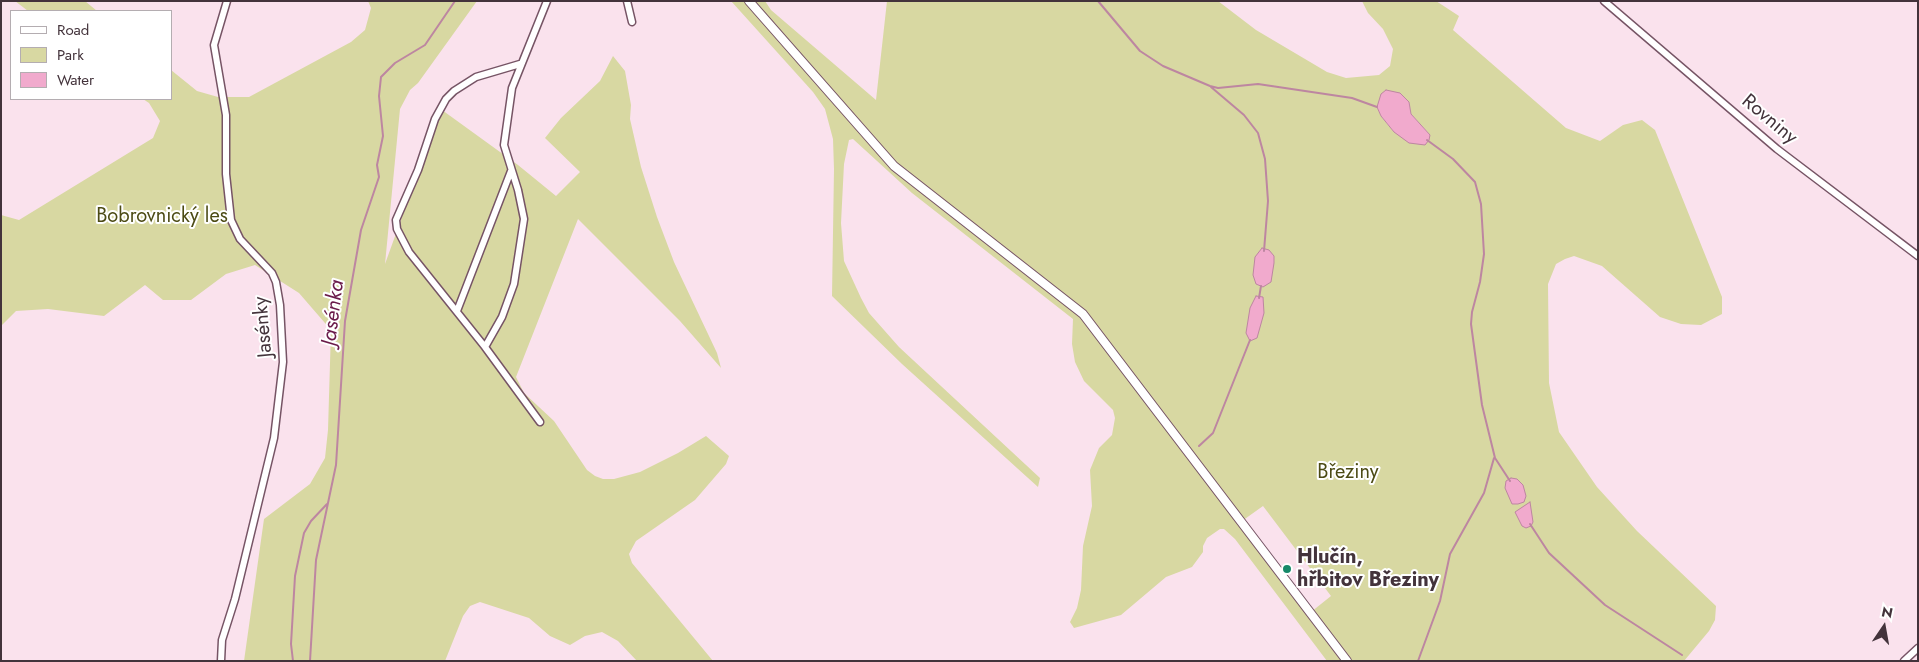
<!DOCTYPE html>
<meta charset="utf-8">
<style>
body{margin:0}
#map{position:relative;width:1919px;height:662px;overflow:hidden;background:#fae2ed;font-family:Jost,sans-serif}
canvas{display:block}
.frame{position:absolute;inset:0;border:2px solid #43333b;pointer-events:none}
.legend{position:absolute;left:10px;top:10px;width:162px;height:90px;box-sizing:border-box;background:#fff;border:1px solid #b4adb1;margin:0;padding:6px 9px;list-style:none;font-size:15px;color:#43333b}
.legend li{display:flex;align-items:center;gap:10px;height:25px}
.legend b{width:25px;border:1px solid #b4adb1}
.north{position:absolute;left:1859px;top:602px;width:50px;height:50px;-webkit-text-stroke:4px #fff;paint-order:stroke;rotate:12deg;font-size:14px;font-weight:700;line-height:20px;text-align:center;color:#43333b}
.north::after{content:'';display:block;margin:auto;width:18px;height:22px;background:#43333b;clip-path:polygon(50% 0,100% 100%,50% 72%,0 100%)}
</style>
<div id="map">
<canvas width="1919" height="662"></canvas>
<div class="frame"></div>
<ul class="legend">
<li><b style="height:6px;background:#fff"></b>Road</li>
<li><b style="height:14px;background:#d8d8a2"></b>Park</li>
<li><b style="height:14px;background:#f1aacd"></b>Water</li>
</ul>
<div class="north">N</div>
</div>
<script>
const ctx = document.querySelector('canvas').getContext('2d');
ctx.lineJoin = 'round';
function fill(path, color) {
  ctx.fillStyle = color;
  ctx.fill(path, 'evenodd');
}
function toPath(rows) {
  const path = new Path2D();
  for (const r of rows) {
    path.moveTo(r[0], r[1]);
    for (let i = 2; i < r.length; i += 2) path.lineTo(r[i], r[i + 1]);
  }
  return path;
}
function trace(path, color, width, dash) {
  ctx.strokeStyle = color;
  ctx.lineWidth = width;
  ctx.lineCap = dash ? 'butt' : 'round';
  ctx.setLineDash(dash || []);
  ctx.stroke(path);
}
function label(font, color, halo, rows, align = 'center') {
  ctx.font = font + ' Jost,sans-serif';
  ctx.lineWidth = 4;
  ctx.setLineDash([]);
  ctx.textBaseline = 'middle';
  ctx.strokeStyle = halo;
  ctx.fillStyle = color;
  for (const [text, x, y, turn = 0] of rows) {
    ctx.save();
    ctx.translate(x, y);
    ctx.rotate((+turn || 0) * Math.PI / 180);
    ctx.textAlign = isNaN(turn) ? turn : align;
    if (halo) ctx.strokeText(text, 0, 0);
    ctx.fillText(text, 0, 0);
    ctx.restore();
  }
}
const green = toPath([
 [15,1,85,1,97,11,28,11],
 [368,1,477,1,418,83,410,90,400,109,385,264,437,120,442,110,518,165,556,196,580,172,545,138,561,118,600,81,613,56,625,71,631,105,630,119,641,167,657,217,674,262,717,353,721,368,680,321,578,219,516,377,524,393,554,421,587,470,595,476,603,479,614,479,640,472,678,453,706,436,729,456,726,464,695,500,636,541,629,554,632,563,713,661,637,661,618,641,602,632,585,636,570,645,550,636,529,618,480,602,470,606,463,616,445,661,244,661,264,519,310,484,325,458,328,430,331,330,299,293,255,265,226,274,191,300,163,300,145,285,104,316,48,309,16,311,1,326,1,215,19,220,153,138,160,121,149,103,143,99,171,99,171,70,197,91,218,97,249,97,351,42,365,30,371,8],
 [731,1,765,1,771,10,876,100,887,1,1218,1,1256,30,1327,72,1346,78,1379,75,1390,66,1393,49,1383,29,1368,13,1362,1,1436,1,1459,16,1453,30,1566,128,1600,141,1623,125,1642,120,1655,130,1722,297,1722,314,1701,325,1681,324,1660,317,1602,266,1574,256,1565,259,1556,264,1548,284,1549,383,1559,432,1597,487,1637,531,1716,606,1715,620,1709,631,1684,661,1327,661,1235,539,1224,529,1220,529,1207,538,1203,546,1203,552,1192,567,1166,577,1121,615,1074,628,1070,622,1077,608,1081,590,1083,546,1092,506,1090,470,1099,448,1112,435,1115,418,1113,410,1084,381,1075,362,1072,344,1073,319,912,193,853,139,849,140,844,164,841,223,844,261,861,298,869,313,899,347,1040,478,1038,487,902,364,832,296,834,169,833,139,825,109,813,92],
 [1409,102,1411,114,1430,135,1394,132,1381,116,1377,107],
 [1263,506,1331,596,1311,612,1242,521]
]);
const water = toPath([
 [1386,90,1400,93,1409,102,1411,114,1430,135,1429,140,1425,145,1409,143,1394,132,1381,116,1377,107,1381,94,1386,90],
 [1262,248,1269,250,1274,256,1274,263,1271,282,1263,287,1256,284,1253,275,1255,257,1262,248],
 [1256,296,1263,297,1264,313,1257,338,1250,341,1246,333,1250,308,1256,296],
 [1511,478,1517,479,1523,485,1526,496,1524,502,1518,504,1512,504,1505,488,1506,481,1511,478],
 [1530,502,1533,522,1531,526,1526,528,1522,526,1515,512,1530,502]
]);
const stream = toPath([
 [1098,1,1140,51,1163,66,1210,86,1218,88,1258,84,1352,98,1377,107],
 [1211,87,1244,115,1258,133,1265,159,1268,201,1264,251],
 [1427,140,1453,159,1475,182,1481,204,1484,254,1480,282,1472,312,1471,324,1482,405,1495,458,1510,481],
 [1259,298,1261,286],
 [1199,446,1213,433,1250,340],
 [1530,524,1549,553,1605,605,1682,655],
 [293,661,291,644,295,576,304,533,311,521,327,504],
 [310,661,316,560,336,465,345,321,361,230,379,177,377,165,383,136,379,96,381,77,395,63,425,45,455,1],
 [1418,661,1440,601,1450,554,1484,493,1494,458]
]);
const minor = toPath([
 [627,1,632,22],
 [1604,1,1777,149,1918,256],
 [457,311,511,171],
 [485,347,409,252,397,229,396,220,418,170,435,119,446,99,454,91,476,77,520,64],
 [540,422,485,347,502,317,514,284,524,219,518,190,504,145,512,88,547,1],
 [221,661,222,640,235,599,274,438,283,362,280,305,276,282,272,273,240,239,231,220,226,174,226,115,214,45,227,1],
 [1904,661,1918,648]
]);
const tertiary = toPath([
 [749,1,894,166,1083,314,1347,661]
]);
const markers = [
 [1287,569,5,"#178969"]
];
const streetNames = [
 ["Rovniny",1769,120,40],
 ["Jasénky",264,327,-95]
];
const parkNames = [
 ["Bobrovnický les",162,217],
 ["Březiny",1348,473]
];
const poiNames = [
 ["Hlučín,",1297,558],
 ["hřbitov Březiny",1297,581]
];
const waterNames = [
 ["Jasénka",334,313,-83]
];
fill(green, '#d8d8a2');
fill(water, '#f1aacd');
trace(water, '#bd86a1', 1);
trace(stream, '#bd86a1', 2);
trace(minor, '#765465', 9);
trace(tertiary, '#765465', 10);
trace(minor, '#fff', 6);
trace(tertiary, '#fff', 8);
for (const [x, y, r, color] of markers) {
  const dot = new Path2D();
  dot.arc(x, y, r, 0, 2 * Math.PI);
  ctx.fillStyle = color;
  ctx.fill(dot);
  trace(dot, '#fff', 2);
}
label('20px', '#43333b', '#fff', streetNames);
label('20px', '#4c4b14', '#fff', parkNames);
label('bold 20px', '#43333b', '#fff', poiNames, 'left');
label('italic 21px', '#6a1a4a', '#fff', waterNames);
</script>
